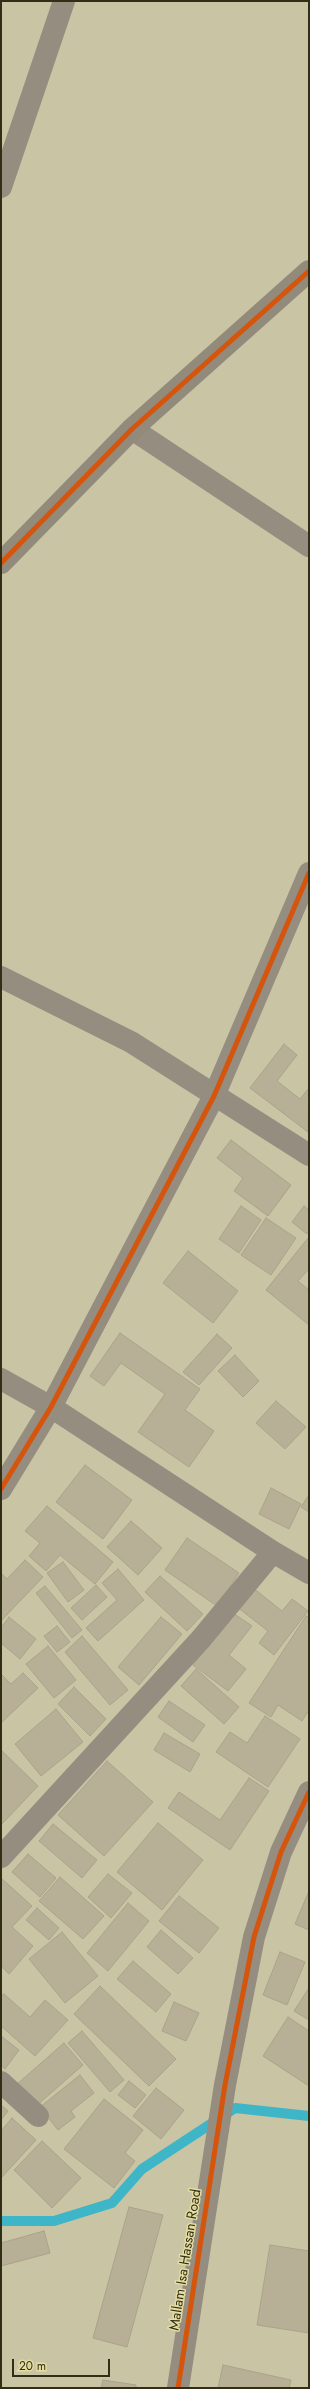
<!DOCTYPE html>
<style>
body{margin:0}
#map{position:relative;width:310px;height:2389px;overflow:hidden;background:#c9c4a3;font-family:Jost,sans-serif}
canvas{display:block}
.frame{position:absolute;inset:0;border:2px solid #312e16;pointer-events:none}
.scale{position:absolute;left:12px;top:2359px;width:98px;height:18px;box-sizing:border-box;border:2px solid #312e16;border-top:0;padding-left:5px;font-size:12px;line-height:14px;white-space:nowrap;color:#312e16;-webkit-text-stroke:3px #e5dca0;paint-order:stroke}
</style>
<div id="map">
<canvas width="310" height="2389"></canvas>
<div class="frame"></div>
<div class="scale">20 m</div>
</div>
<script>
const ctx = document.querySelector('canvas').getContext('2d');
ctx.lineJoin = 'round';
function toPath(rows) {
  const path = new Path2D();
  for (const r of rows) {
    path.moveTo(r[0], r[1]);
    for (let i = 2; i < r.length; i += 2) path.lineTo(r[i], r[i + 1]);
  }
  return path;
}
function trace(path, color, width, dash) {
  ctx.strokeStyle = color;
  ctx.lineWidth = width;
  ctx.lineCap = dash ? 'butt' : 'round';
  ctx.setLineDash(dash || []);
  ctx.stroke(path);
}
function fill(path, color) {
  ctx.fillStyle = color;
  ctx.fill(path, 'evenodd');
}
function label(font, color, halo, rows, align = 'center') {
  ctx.font = font + ' Jost,sans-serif';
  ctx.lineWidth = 3;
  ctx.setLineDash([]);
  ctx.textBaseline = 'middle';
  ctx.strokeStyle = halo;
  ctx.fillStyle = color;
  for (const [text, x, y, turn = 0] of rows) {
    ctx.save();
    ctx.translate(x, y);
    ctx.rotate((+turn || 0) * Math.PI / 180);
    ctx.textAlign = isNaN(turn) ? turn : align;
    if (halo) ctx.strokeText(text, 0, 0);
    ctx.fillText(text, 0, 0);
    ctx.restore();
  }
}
const stream = toPath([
 [1,2221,54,2221,112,2203,142,2169,235,2108,309,2116]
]);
const building = toPath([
 [284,1044,297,1055,277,1081,300,1099,309,1088,308,1132,250,1088,284,1044],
 [231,1140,291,1185,268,1216,234,1191,243,1178,217,1158,231,1140],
 [241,1206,261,1220,239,1253,219,1239,241,1206],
 [304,1206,309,1210,309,1231,307,1234,292,1222,304,1206],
 [266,1218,296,1238,271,1275,241,1255,266,1218],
 [309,1237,309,1269,298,1281,309,1290,309,1325,266,1290,309,1237],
 [188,1251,238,1291,213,1323,163,1283,188,1251],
 [120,1333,200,1389,185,1410,214,1431,189,1467,138,1432,165,1394,121,1363,104,1386,90,1376,120,1333],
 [217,1334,232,1348,199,1385,183,1372,217,1334],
 [235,1355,259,1381,243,1397,218,1371,235,1355],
 [276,1401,306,1427,285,1449,256,1423,276,1401],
 [85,1465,132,1500,103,1539,56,1502,85,1465],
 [271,1488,301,1504,289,1529,259,1514,271,1488],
 [309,1495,309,1512,301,1507,309,1495],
 [47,1506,113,1562,95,1584,60,1555,46,1571,29,1556,40,1543,25,1531,47,1506],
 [131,1521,162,1548,138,1575,107,1547,131,1521],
 [187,1538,239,1573,217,1606,165,1570,187,1538],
 [25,1560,43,1577,1,1621,1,1573,7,1579,25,1560],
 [63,1562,84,1590,68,1602,47,1573,63,1562],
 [118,1569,144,1600,98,1641,86,1628,117,1600,102,1583,118,1569],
 [160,1576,203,1614,187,1631,145,1592,160,1576],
 [96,1585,107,1597,82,1620,71,1608,96,1585],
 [45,1586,82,1630,72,1638,36,1593,45,1586],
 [252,1587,282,1611,292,1599,308,1611,274,1655,259,1643,268,1631,237,1607,252,1587],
 [233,1613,252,1626,229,1655,246,1669,228,1691,193,1665,233,1613],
 [306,1616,309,1618,309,1710,302,1721,278,1705,271,1717,249,1703,306,1616],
 [9,1617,36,1639,20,1659,1,1643,1,1628,9,1617],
 [161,1617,182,1634,139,1685,118,1667,161,1617],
 [57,1626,70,1642,57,1652,44,1636,57,1626],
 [82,1636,128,1690,110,1705,65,1652,82,1636],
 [48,1646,76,1680,54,1698,26,1664,48,1646],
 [196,1669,239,1707,224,1724,181,1686,196,1669],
 [23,1673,38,1688,1,1723,1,1674,11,1684,23,1673],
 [74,1687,106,1719,90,1736,58,1704,74,1687],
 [169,1701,205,1725,193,1742,158,1717,169,1701],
 [56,1709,83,1742,41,1776,15,1744,56,1709],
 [265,1716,300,1739,268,1787,216,1752,230,1732,247,1743,265,1716],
 [164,1733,200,1754,190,1772,154,1750,164,1733],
 [1,1750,38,1786,1,1825,1,1750],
 [107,1761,153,1802,104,1856,58,1815,107,1761],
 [249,1778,269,1791,230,1850,168,1808,179,1792,220,1820,249,1778],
 [158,1823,203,1860,162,1910,117,1872,158,1823],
 [53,1824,97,1860,82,1878,39,1841,53,1824],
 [28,1854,56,1878,40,1897,12,1872,28,1854],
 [108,1874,132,1893,111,1918,88,1897,108,1874],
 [60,1877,104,1916,83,1939,39,1901,60,1877],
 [1,1878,32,1906,12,1927,33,1946,9,1974,1,1966,1,1878],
 [309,1891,309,1930,295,1924,309,1891],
 [179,1896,219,1928,199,1953,159,1921,179,1896],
 [128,1903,149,1921,108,1971,87,1953,128,1903],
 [37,1908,59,1928,49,1940,26,1920,37,1908],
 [161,1930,193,1958,178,1974,147,1947,161,1930],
 [62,1932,98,1976,65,2003,29,1959,62,1932],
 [280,1952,305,1962,287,2005,263,1995,280,1952],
 [133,1961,171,1994,156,2012,117,1979,133,1961],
 [100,1986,176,2059,149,2086,74,2014,100,1986],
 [309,1988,309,2020,294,2011,309,1988],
 [4,1994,30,2017,45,2000,68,2020,35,2056,1,2026,1,1996,4,1994],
 [174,2002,199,2013,186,2041,162,2031,174,2002],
 [288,2017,309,2031,309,2086,263,2056,288,2017],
 [82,2031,124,2080,110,2092,68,2043,82,2031],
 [1,2036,19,2050,5,2069,1,2065,1,2036],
 [64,2043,83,2065,35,2107,16,2085,64,2043],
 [80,2075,94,2093,71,2111,75,2117,58,2130,40,2107,80,2075],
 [129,2081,146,2095,135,2108,118,2095,129,2081],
 [156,2088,184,2110,161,2139,133,2116,156,2088],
 [104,2099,143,2130,125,2153,135,2161,114,2188,64,2149,104,2099],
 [1,2105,8,2111,1,2120,1,2105],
 [12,2118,36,2140,1,2178,1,2131,12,2118],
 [42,2141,81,2178,52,2208,14,2170,42,2141],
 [129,2207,163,2215,127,2347,93,2338,129,2207],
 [44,2231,50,2253,1,2266,1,2243,44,2231],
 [270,2245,309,2251,309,2333,257,2325,270,2245],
 [223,2365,291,2380,289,2388,218,2388,223,2365],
 [103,2380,136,2385,136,2388,101,2388,103,2380]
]);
const street = toPath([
 [1,187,64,1],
 [132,429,309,546],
 [1,977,131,1042,309,1155],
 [1,1379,51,1407,273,1552,309,1573],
 [1,1489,51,1407,214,1096,309,873],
 [1,1857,201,1639,273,1552],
 [1,2082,38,2116],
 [178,2388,225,2085,254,1937,281,1852,309,1792]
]);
const secondary = toPath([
 [1,563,132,429,309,271]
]);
const cycleway = toPath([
 [1,563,132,429,309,271],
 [1,1489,51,1407,214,1096,309,873],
 [178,2388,225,2085,254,1937,281,1852,309,1792]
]);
const streetNames = [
 ["Mallam Isa Hassan Road",186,2260,-81]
];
trace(stream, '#3fb6c7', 10);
fill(building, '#b7af96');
trace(building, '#aaa28a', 1);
trace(street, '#948d80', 22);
trace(secondary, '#928a7b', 22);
trace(cycleway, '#d6550d', 5);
label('14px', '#312e16', '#e5dca0', streetNames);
</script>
